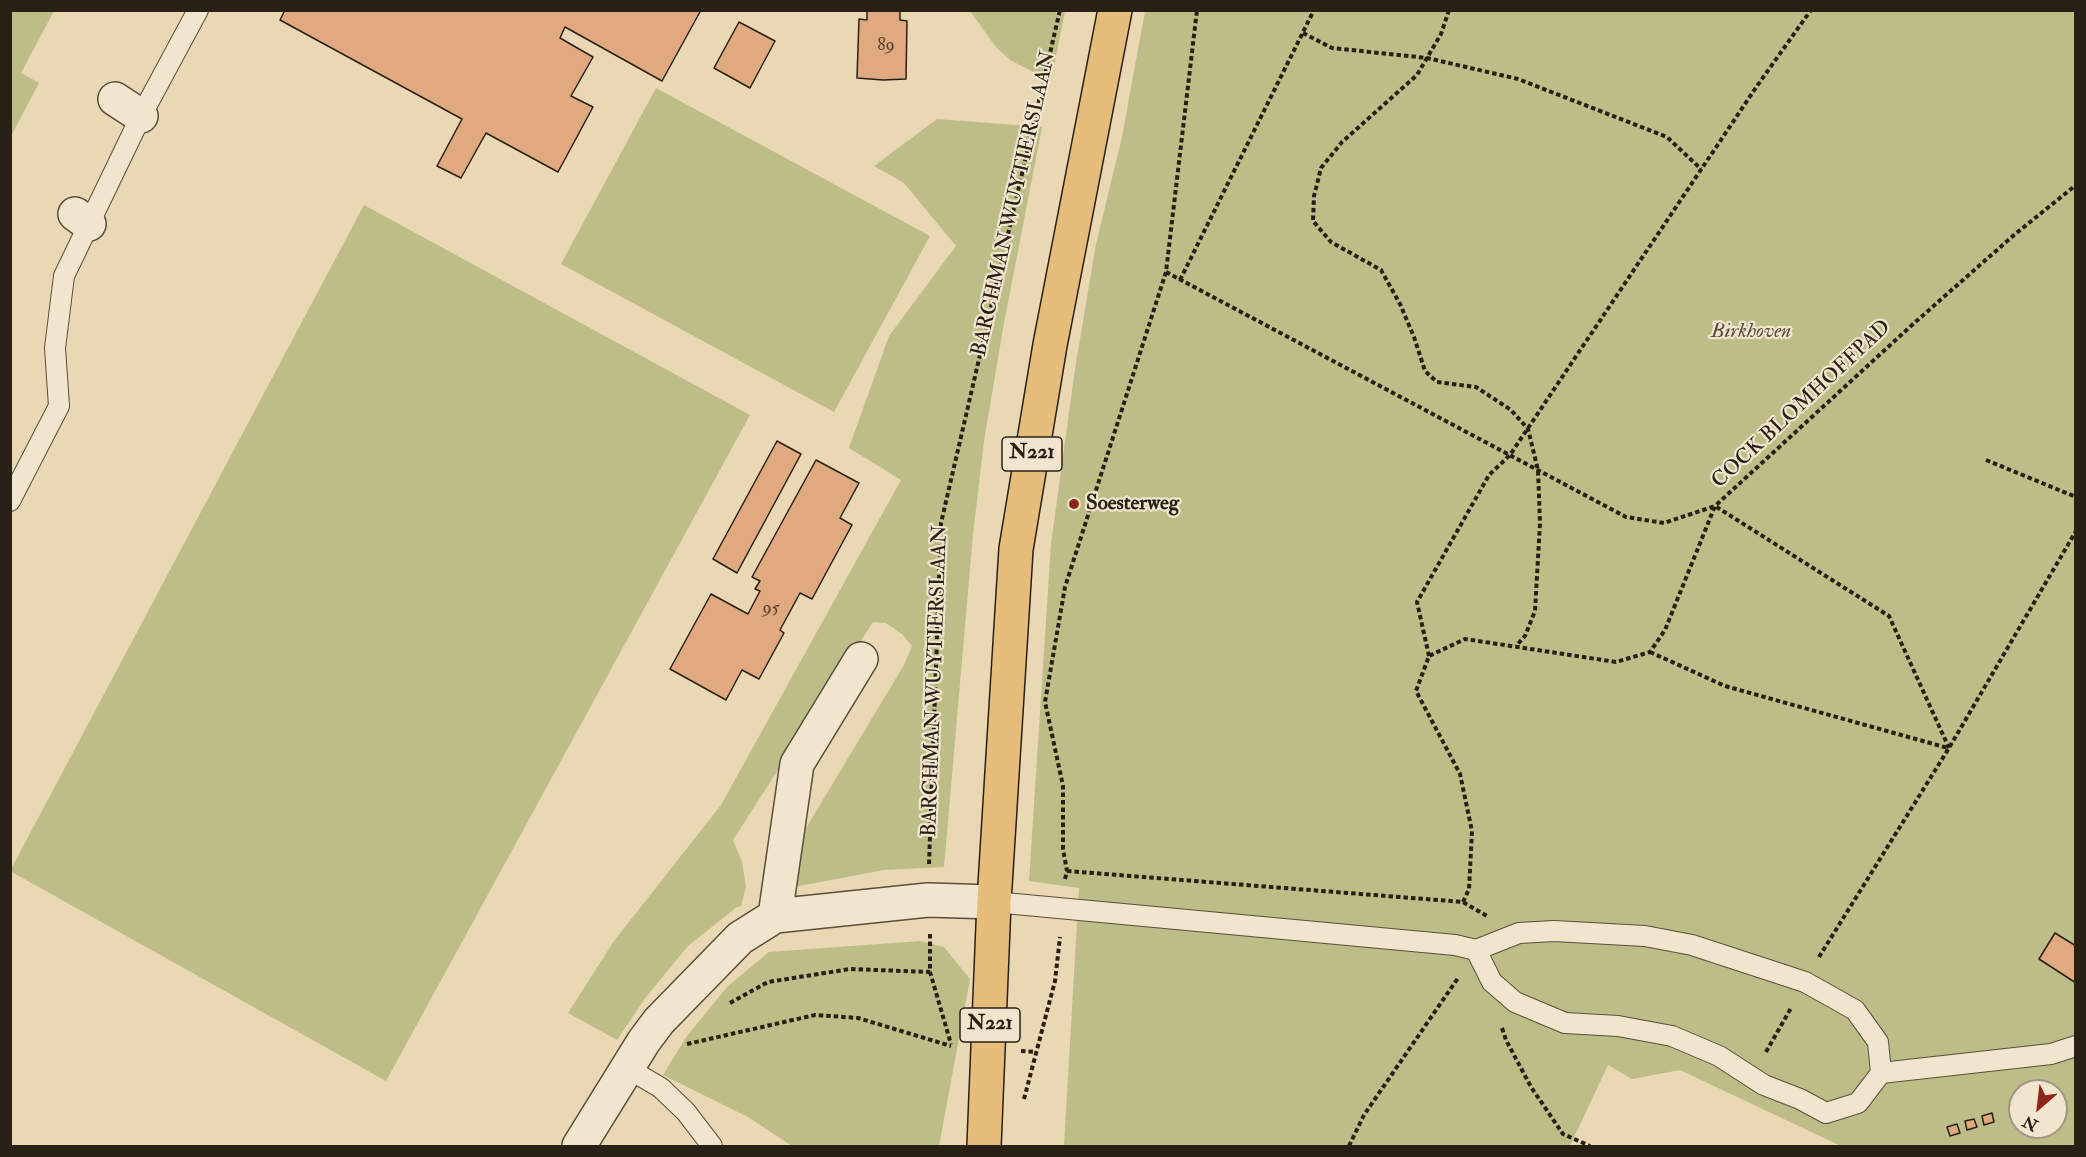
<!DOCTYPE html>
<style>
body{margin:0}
#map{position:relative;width:2086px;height:1157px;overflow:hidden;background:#ead7b3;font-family:"IM FELL Double Pica",serif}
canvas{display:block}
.frame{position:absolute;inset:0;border:12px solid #292015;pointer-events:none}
.north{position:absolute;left:2008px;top:1079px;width:60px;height:60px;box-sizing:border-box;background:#f1e5ce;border:2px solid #a19684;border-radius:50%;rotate:208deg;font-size:16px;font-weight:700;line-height:24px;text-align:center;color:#292015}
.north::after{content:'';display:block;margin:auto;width:21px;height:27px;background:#8f2418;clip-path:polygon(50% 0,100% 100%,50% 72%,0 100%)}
</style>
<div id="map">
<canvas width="2086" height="1157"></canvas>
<div class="frame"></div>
<div class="north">N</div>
</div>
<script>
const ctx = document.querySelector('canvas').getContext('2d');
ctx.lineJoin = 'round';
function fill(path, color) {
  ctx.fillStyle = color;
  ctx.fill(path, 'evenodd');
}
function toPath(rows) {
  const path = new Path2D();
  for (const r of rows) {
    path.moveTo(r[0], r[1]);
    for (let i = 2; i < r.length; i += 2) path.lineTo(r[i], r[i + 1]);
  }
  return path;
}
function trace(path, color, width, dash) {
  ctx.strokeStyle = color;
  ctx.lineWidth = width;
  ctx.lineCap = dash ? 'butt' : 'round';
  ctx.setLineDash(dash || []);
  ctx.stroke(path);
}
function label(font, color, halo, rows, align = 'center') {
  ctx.font = font + ' "IM FELL Double Pica",serif';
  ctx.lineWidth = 4.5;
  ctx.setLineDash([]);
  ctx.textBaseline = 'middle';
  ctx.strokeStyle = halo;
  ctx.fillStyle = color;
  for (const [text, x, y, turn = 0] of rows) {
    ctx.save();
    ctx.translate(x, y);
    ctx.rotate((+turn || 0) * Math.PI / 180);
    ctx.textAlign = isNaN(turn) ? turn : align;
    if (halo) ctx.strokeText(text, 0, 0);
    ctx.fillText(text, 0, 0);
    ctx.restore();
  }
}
const green = toPath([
 [11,10,54,11,21,73,39,83,11,136],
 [970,11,1065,11,1051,81,1010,60,996,47],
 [1145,11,2075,11,2076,946,2055,933,2039,959,2075,983,2075,1146,1841,1146,1680,1070,1632,1079,1608,1065,1570,1146,1064,1146,1079,888,1029,881,1051,544,1075,369,1096,244,1122,137],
 [2020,1091,2056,1091,2056,1127,2020,1127],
 [656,88,930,236,834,412,561,264],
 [937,119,1042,127,1004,323,984,441,973,534,944,867,884,870,794,887,791,853,904,665,912,646,903,635,886,623,873,622,733,840,742,862,746,887,741,906,737,907,688,946,646,997,617,1040,568,1013,614,941,721,805,901,480,849,448,889,336,956,246,904,183,874,166],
 [364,205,750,415,386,1081,10,871],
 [920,941,944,947,970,979,939,1146,792,1146,748,1117,663,1075,687,1036,728,986,769,952]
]);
const building = toPath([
 [285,10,701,10,662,81,565,27,560,38,593,57,571,96,593,107,558,172,486,133,461,178,437,166,462,119,280,20,285,10],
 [867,10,900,10,900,20,907,21,906,79,883,80,857,78,859,19,867,20,867,10],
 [739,22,775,41,750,88,714,68,739,22],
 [777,441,801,454,737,573,713,559,777,441],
 [816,460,859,483,840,518,852,525,812,599,800,593,780,630,784,633,759,679,742,670,726,700,670,669,711,594,748,614,760,591,755,589,760,581,752,577,816,460],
 [2055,933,2076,946,2076,983,2039,959,2055,933],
 [1992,1113,1994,1122,1984,1125,1982,1116,1992,1113],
 [1974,1119,1977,1127,1967,1130,1965,1121,1974,1119],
 [1957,1124,1960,1133,1950,1136,1947,1127,1957,1124]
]);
const path = toPath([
 [1449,10,1441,34,1417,75,1342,142,1321,168,1314,196,1313,221,1331,242,1381,270,1400,304,1414,337,1425,371,1437,382,1476,387,1511,410,1528,429,1538,470,1540,523,1535,611,1525,636,1516,646],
 [1303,33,1332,48,1427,58,1518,79,1667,137,1701,169],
 [1166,272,1626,517,1664,523,1715,506,1889,616,1949,748],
 [1180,280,1314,10],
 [1986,460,2076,497],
 [1650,652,1725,686,1948,748],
 [1429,656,1417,602,1489,475,1510,455,1757,86,1811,10],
 [929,864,941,523,1060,10],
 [1067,871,1463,902,1487,916],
 [1065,879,1067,871,1063,849,1063,786,1045,702,1065,587,1166,272,1197,10],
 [1463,902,1469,889,1472,831,1460,774,1416,691,1429,656,1465,639,1616,662,1650,652,1665,630,1715,506,1912,325,2014,235,2076,185],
 [930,934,930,972,951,1044],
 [1819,957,1949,748,2076,531],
 [730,1003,768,982,850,969,930,972],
 [1502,1028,1506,1040,1531,1087,1563,1134,1590,1146],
 [687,1044,815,1015,858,1018,951,1046],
 [1021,1051,1036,1052],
 [1766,1052,1791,1008],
 [1024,1099,1055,981,1060,937],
 [1349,1146,1364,1115,1458,978]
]);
const service = toPath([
 [10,501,59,406,55,348,64,276,141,116,198,10],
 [994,902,1455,945,1476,950,1519,933,1554,931,1645,936,1692,945,1805,982,1855,1010,1878,1042,1881,1073,1858,1103,1826,1113,1800,1099,1764,1085,1719,1056,1672,1036,1618,1026,1565,1023,1515,1002,1492,982,1476,950],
 [629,1069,661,1088,686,1112,712,1146],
 [1881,1073,2051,1054,2076,1046]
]);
const minor = toPath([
 [115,99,141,116],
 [75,214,89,224],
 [775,916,797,764,861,659],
 [579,1146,644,1041,659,1021,740,938,775,916,928,900,994,902]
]);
const primary = toPath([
 [984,1146,994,902,1016,549,1050,345,1115,10]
]);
const markers = [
 [1074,504,6,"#8f2418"]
];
const numberNames = [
 ["89",886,46],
 ["95",771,609]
];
const shields = [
 [1032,454,60],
 [990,1025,60]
];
const shieldNames = [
 ["N221",1032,454],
 ["N221",990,1025]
];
const streetNames = [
 ["BARCHMAN WUYTIERSLAAN",1015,204,-77],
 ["COCK BLOMHOFFPAD",1802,405,-43],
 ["BARCHMAN WUYTIERSLAAN",936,681,-88]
];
const parkNames = [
 ["Birkhoven",1751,332]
];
const poiNames = [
 ["Soesterweg",1086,504]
];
fill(green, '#bdbd88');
fill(building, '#e1a97f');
trace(building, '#292015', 1.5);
trace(service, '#594e3c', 22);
trace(minor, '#594e3c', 36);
trace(primary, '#292015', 36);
trace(path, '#292015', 4, [4.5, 3]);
trace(service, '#f1e5ce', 20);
trace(minor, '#f1e5ce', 33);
trace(primary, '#e5bc7a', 33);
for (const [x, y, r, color] of markers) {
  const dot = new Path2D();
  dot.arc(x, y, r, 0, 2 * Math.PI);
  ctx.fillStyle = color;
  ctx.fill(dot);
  trace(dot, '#f1e5ce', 2);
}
label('18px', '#574230', null, numberNames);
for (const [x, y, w] of shields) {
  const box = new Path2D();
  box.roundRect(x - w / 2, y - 17, w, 34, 4.5);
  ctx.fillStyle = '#f1e5ce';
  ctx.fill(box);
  trace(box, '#292015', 1.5);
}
label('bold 20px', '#292015', null, shieldNames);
label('21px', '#292015', '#f1e5ce', streetNames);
label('italic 21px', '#554f38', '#f1e5ce', parkNames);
label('bold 21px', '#292015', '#f1e5ce', poiNames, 'left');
</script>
